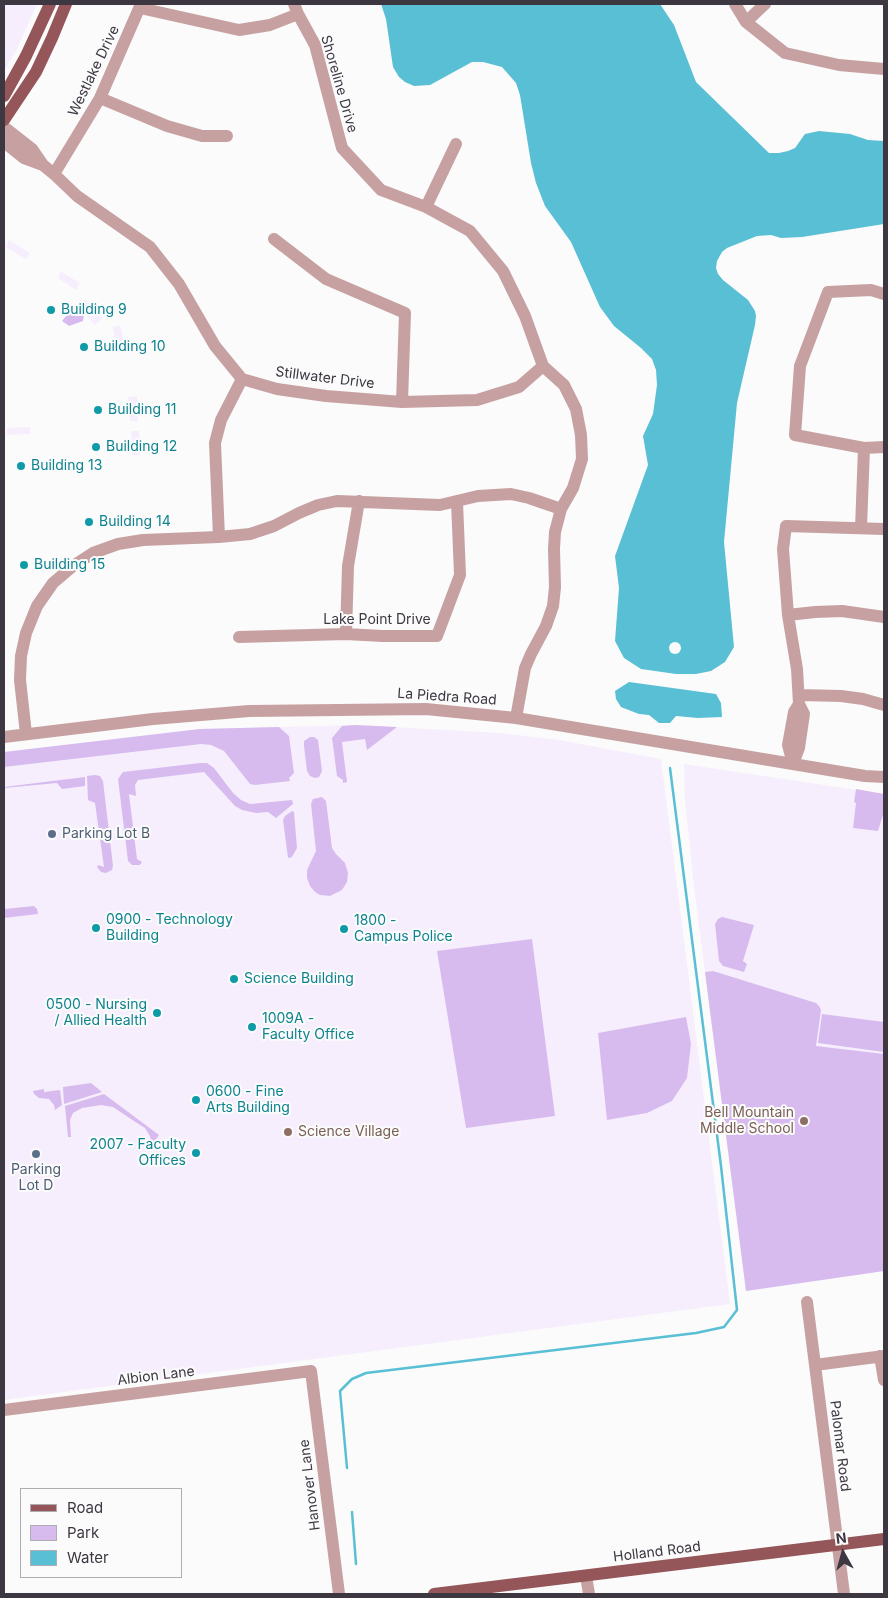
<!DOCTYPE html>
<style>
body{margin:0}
#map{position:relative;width:888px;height:1598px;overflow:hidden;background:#fbfbfb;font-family:Inter,sans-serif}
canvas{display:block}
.frame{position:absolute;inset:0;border:5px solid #3d3742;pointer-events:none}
.legend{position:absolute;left:20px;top:1488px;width:162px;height:90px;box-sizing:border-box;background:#fbfbfb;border:1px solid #afadb1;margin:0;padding:6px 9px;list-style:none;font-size:15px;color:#3d3742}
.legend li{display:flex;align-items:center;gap:10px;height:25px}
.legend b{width:25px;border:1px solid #afadb1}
.north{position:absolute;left:818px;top:1528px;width:50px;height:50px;-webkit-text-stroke:4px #fbfbfb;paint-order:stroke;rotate:353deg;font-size:14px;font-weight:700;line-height:20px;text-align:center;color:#3d3742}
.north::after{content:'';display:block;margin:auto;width:18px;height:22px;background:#3d3742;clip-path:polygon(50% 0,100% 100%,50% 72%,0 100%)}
</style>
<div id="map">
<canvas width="888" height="1598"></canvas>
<div class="frame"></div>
<ul class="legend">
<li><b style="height:6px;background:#95565a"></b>Road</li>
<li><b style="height:14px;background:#d7bbee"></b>Park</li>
<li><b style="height:14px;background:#59bfd4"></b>Water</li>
</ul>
<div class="north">N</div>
</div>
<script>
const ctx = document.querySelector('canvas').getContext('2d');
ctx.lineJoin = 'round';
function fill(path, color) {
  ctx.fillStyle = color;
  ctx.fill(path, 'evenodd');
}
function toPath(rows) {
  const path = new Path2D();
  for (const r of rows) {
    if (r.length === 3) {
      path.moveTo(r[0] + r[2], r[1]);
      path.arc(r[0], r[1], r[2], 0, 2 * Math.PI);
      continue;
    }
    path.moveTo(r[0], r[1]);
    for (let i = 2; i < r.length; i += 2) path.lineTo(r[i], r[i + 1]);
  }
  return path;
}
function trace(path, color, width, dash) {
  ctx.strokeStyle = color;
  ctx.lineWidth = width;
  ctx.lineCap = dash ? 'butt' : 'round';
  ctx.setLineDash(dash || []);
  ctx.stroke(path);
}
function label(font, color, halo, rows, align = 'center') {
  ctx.font = font + ' Inter,sans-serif';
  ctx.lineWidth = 4;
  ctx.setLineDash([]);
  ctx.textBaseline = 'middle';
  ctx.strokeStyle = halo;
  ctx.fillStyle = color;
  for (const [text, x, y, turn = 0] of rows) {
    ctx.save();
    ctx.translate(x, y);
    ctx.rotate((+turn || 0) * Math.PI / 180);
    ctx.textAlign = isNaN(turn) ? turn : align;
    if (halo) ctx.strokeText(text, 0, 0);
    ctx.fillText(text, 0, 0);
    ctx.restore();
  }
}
const built = toPath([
 [4,4,37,4,16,51,4,71],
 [9,240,30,253,26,259,6,247],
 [60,271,80,283,76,290,58,278],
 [85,299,103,318,95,325,78,306],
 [120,325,126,349,118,352,113,327],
 [137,396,138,421,130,421,128,397],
 [30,427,30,434,7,435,7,428],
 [131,431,139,431,140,455,132,455],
 [355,725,501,733,559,740,661,759,730,1304,4,1400,4,752,200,729],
 [684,764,884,794,884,1271,746,1291,694,887,685,801]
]);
const green = toPath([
 [75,305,84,314,83,321,69,326,62,321],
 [355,725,397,727,367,750,365,739,342,742,347,782,343,783,343,780,337,776,332,738,342,726],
 [279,727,289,736,294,773,289,778,290,781,255,785,250,784,224,751,211,745,201,744,4,767,4,752,200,729],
 [310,737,314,737,318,740,322,771,319,777,315,778,310,776,307,771,304,746,304,741],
 [200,763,207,763,214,768,233,793,241,800,250,804,292,800,293,804,276,818,268,812,256,813,242,810,235,806,204,772,138,780,135,785,136,796,129,794,137,859,142,862,140,865,132,865,128,861,118,779,123,772],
 [95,775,100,776,103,781,113,866,112,870,106,873,101,872,97,867,98,865,104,867,95,803,88,800,87,776],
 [85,777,85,786,62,789,57,783,4,788,4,787],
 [856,789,884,794,884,811,878,831,853,828,856,803,854,802],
 [322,797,326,801,332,848,336,854,345,863,348,873,347,882,342,890,330,896,320,895,315,892,310,886,307,878,307,870,316,851,311,804,313,799],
 [292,811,294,812,297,848,292,857,288,858,283,820,285,816],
 [34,906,37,909,38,914,4,918,4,909],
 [722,917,754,925,743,961,747,964,744,972,723,966,719,961,715,924,718,919],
 [532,939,555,1116,466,1128,437,951],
 [713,971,816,1003,819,1006,821,1010,816,1046,884,1054,884,1271,746,1291,705,972],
 [822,1014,884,1022,884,1052,818,1043],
 [686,1017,691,1044,687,1078,672,1101,647,1113,607,1120,598,1033],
 [91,1083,102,1092,64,1104,63,1087],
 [44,1089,44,1092,60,1090,62,1105,55,1110,54,1105,49,1099,39,1098,34,1094,33,1091],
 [104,1094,159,1135,152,1145,150,1136,145,1128,137,1123,113,1107,101,1105,82,1108,73,1113,70,1120,71,1137,68,1137,65,1106]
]);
const water = toPath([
 [381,4,660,4,674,25,696,82,769,153,779,153,788,151,795,148,805,134,819,131,850,134,868,140,884,141,884,224,802,237,781,238,771,235,757,236,727,248,722,252,717,261,716,268,718,274,723,280,748,300,755,311,756,316,755,325,737,403,724,542,734,647,725,662,711,671,696,674,676,674,641,669,624,658,615,641,619,588,615,556,648,465,643,436,653,414,657,385,656,370,652,359,641,348,614,326,600,307,571,242,545,206,536,183,531,163,520,95,516,83,502,67,483,62,472,62,430,85,414,86,405,82,399,77,393,67,386,19],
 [629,682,716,694,721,703,722,717,698,718,676,716,670,723,659,723,649,715,639,714,621,707,616,699,615,691]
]);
const pier = toPath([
 [675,648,6]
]);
const stream = toPath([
 [347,1468,340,1391,352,1379,366,1373,696,1333,724,1327,737,1310,721,1166,670,768],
 [352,1512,356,1564]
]);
const minor = toPath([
 [294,4,298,14,315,45,342,148,381,190,426,207,470,231,503,271,525,316,543,366,564,385,576,409,581,435,582,459,573,488,561,509,555,532,554,549,555,587,553,606,546,626,531,654,525,668,516,718],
 [735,4,746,22,785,53,839,65,884,69],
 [140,8,239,30,270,25,298,14],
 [746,22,765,4],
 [100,98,167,126,202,136,227,136],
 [4,127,32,149,43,165],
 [4,142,24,158,43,165,54,174,77,196,150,247,179,284,215,346,242,379,277,389,326,396,402,402,477,400,519,387,543,366],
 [54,174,100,98,141,4],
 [426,207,456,144],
 [274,239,326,279,405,313,402,402],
 [884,294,871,290,828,292,800,366,795,435,864,448,884,447],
 [861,528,864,448],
 [219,537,215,443,221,420,242,379],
 [788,615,815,612,842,611,884,617],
 [346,634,348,566,359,501],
 [239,637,346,634,382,636,437,636,460,575,457,502],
 [800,695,841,696,863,699,884,705],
 [26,734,20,680,21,656,26,633,37,606,53,583,73,566,93,553,118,544,143,540,219,537,250,534,274,526,299,513,318,505,337,501,440,505,478,496,511,494,529,498,561,509],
 [4,737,153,719,249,711,426,709,516,718,865,776,884,777],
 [793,764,799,748,804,714,799,704,797,669,788,615,783,549,786,526,884,529],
 [793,764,788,745,794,712,799,704],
 [807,1302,844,1594],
 [880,1356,884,1380],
 [815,1365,884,1356],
 [4,1410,311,1371,339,1594],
 [586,1576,589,1594]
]);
const major = toPath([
 [4,96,26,56,50,4],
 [4,120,36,72,52,38,66,4],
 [434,1594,884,1539]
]);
const markers = [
 [51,310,5,"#0f9aa8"],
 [84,347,5,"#0f9aa8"],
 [98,410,5,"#0f9aa8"],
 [96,447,5,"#0f9aa8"],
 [21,466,5,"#0f9aa8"],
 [89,522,5,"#0f9aa8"],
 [24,565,5,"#0f9aa8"],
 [52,834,5,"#5c6f8a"],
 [96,928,5,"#0f9aa8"],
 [344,929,5,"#0f9aa8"],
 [234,979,5,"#0f9aa8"],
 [157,1013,5,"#0f9aa8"],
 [252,1027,5,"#0f9aa8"],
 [196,1100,5,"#0f9aa8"],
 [804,1121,5,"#8d6e63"],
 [288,1132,5,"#8d6e63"],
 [196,1153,5,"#0f9aa8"],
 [36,1154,5,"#5c6f8a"]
];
const streetNames = [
 ["Westlake Drive",94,71,-64],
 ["Shoreline Drive",339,84,74],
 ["Stillwater Drive",325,378,7],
 ["Lake Point Drive",377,620],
 ["La Piedra Road",447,697,4],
 ["Albion Lane",156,1376,-7],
 ["Palomar Road",840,1446,83],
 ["Hanover Lane",310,1485,-97],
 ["Holland Road",657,1552,-7]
];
const cultureNames = [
 ["Building 9",61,310],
 ["Building 10",94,347],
 ["Building 11",108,410],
 ["Building 12",106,447],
 ["Building 13",31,466],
 ["Building 14",99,522],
 ["Building 15",34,565],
 ["0900 - Technology",106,920],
 ["Building",106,936],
 ["1800 -",354,921],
 ["Campus Police",354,937],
 ["Science Building",244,979],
 ["0500 - Nursing",147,1005,"right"],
 ["/ Allied Health",147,1021,"right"],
 ["1009A -",262,1019],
 ["Faculty Office",262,1035],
 ["0600 - Fine",206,1092],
 ["Arts Building",206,1108],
 ["2007 - Faculty",186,1145,"right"],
 ["Offices",186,1161,"right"]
];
const serviceNames = [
 ["Parking Lot B",62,834],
 ["Parking",36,1170,"center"],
 ["Lot D",36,1186,"center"]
];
const educationNames = [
 ["Bell Mountain",794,1113],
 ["Middle School",794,1129],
 ["Science Village",298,1132,"left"]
];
fill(built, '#f6eefd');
fill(green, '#d7bbee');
fill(water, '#59bfd4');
fill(pier, '#fbfbfb');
trace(stream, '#59bfd4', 2.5);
trace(minor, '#c7a1a2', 12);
trace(major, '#95565a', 12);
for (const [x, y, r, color] of markers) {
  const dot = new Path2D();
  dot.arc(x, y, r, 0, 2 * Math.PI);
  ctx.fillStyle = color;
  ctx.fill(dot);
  trace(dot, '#fbfbfb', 2);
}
label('14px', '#3d3742', '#fbfbfb', streetNames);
label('14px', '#0d838f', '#fbfbfb', cultureNames, 'left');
label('14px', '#4e5e75', '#fbfbfb', serviceNames, 'left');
label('14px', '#785e54', '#fbfbfb', educationNames, 'right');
</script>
